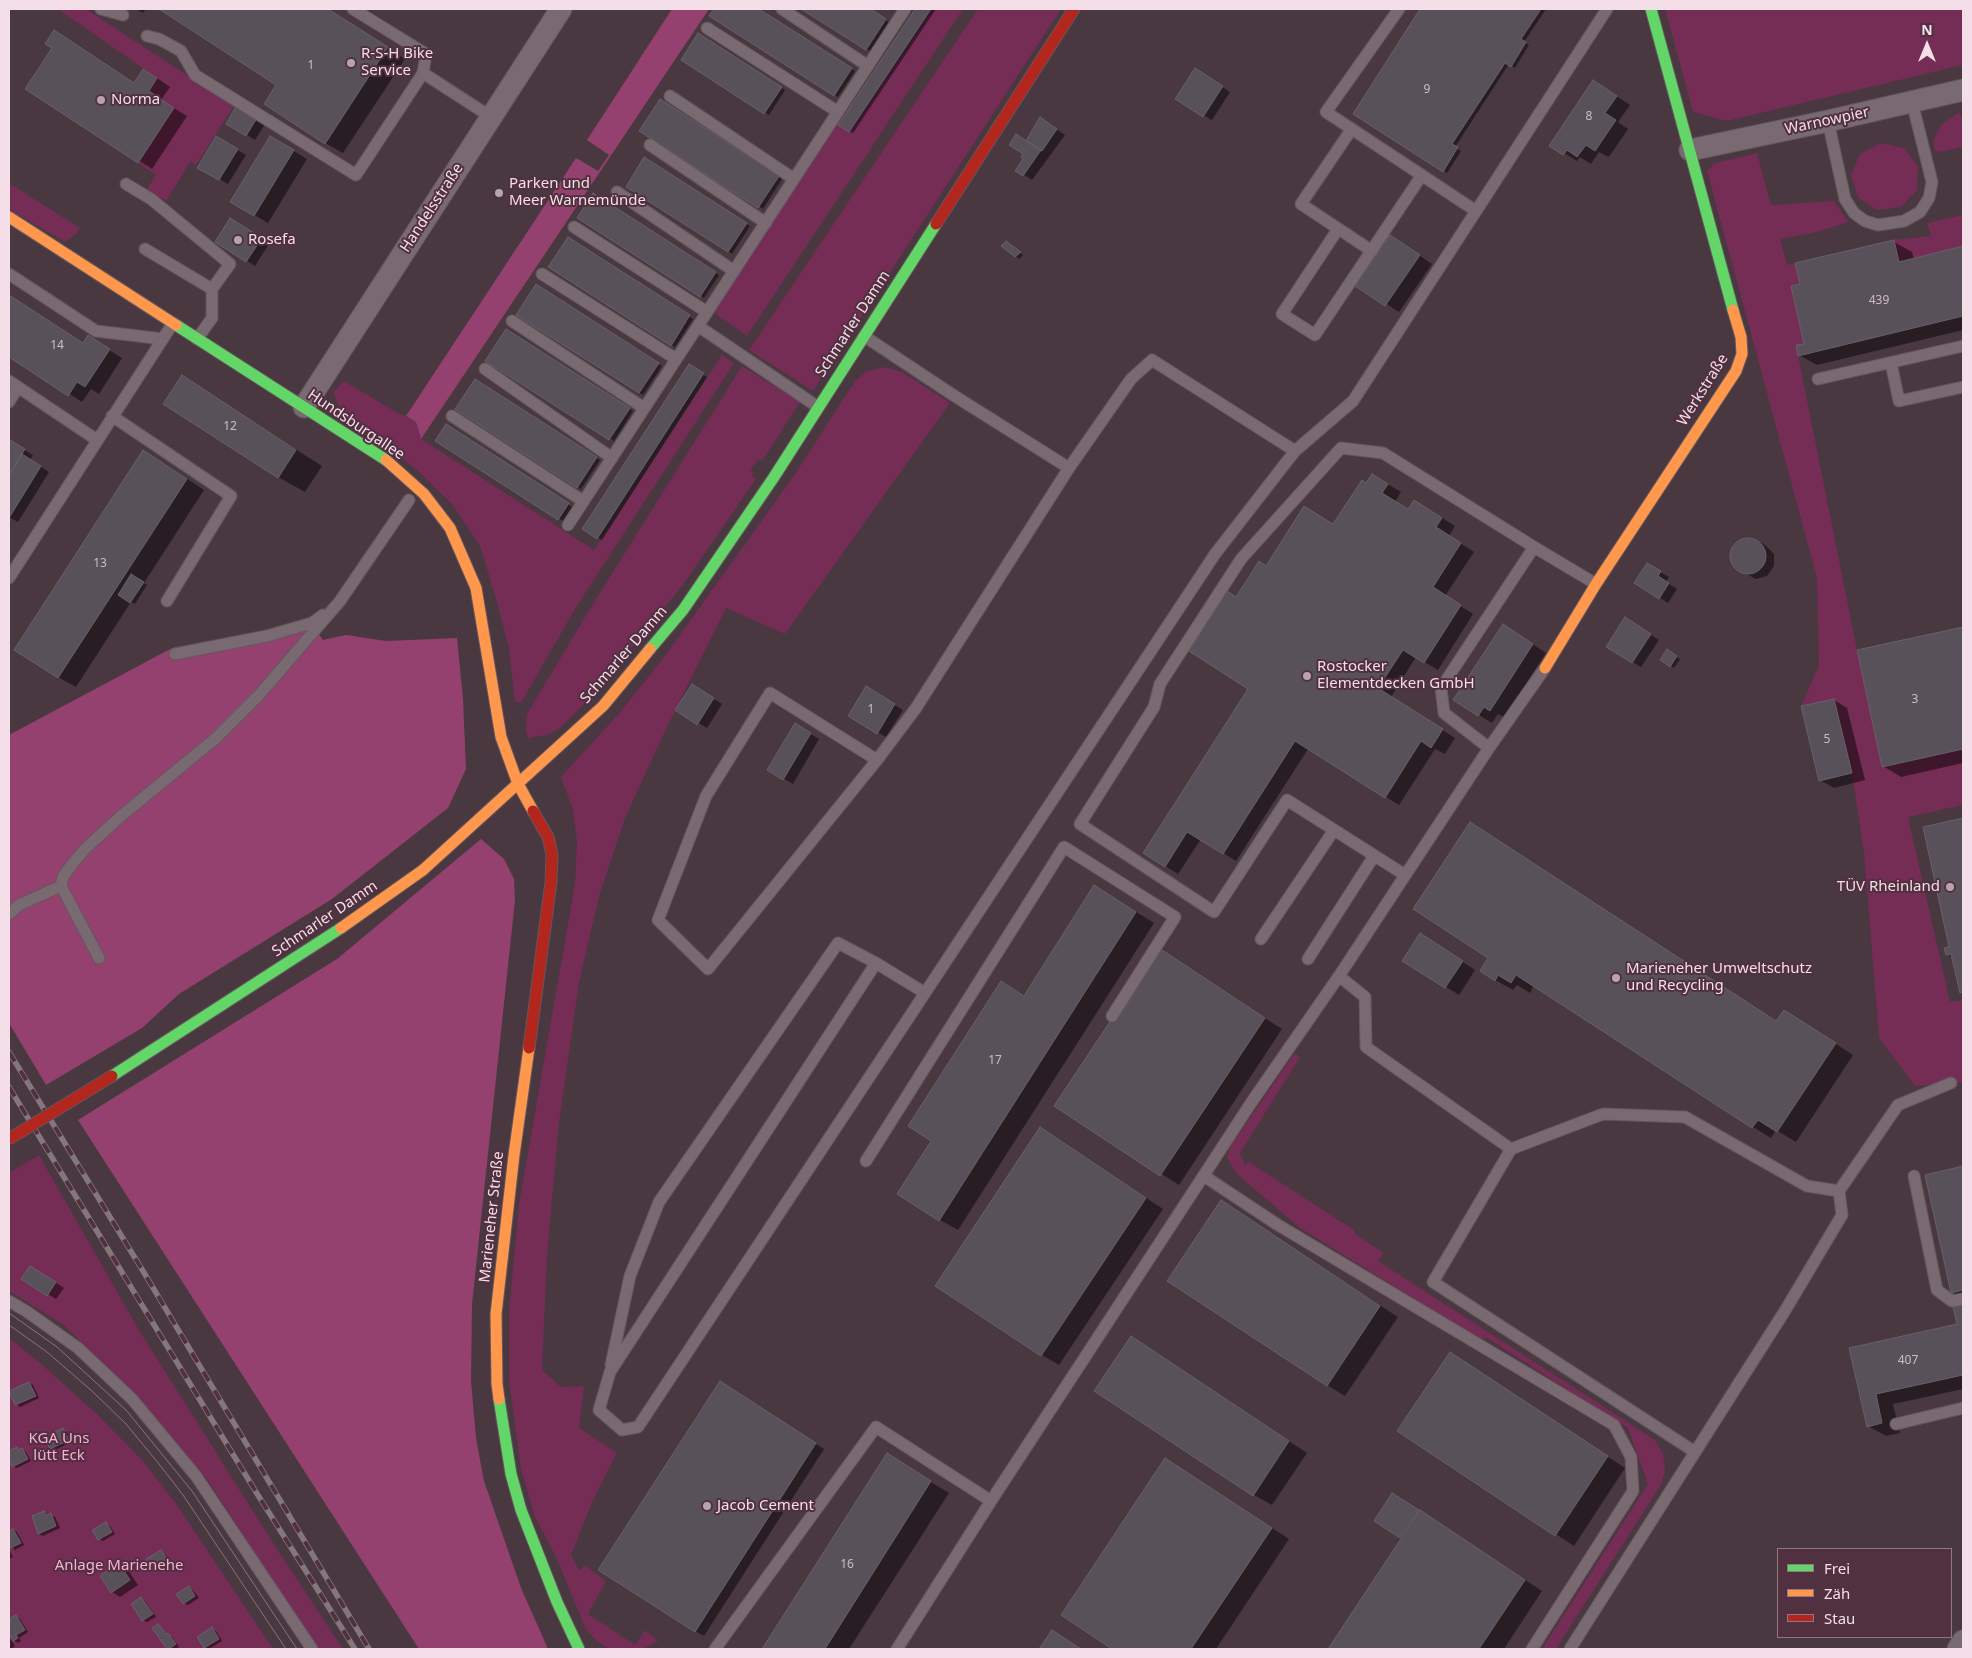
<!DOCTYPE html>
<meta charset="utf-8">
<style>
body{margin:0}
#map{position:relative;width:1972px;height:1658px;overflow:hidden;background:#493840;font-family:"Noto Sans",sans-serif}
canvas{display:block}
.frame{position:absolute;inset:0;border:10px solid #f4dee8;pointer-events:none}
.legend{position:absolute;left:1777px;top:1548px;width:175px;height:90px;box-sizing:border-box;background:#513040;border:1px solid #927683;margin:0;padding:6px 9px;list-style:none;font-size:15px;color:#f4dee8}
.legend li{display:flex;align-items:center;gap:10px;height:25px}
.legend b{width:25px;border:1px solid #927683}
.north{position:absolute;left:1902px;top:20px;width:50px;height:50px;-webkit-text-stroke:4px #513040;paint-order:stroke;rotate:0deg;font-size:14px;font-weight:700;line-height:20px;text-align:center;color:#f4dee8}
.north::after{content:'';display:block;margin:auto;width:18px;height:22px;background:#f4dee8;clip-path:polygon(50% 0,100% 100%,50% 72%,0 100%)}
</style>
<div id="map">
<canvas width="1972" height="1658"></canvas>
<div class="frame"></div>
<ul class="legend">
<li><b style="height:6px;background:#63d668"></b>Frei</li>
<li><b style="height:6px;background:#ff974d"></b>Zäh</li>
<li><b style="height:6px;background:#b3261e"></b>Stau</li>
</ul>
<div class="north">N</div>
</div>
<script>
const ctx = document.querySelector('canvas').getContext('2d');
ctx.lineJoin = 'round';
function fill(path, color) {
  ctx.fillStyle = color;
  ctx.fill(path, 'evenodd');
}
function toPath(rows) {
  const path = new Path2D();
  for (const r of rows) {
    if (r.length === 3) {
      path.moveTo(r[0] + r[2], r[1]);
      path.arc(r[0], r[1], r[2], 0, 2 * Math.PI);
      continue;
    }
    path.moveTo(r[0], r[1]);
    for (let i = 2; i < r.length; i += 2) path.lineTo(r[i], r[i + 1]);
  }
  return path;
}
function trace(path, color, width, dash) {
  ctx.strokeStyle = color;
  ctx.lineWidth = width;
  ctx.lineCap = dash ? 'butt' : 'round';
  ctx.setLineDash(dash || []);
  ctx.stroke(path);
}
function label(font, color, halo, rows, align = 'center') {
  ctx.font = font + ' "Noto Sans",sans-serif';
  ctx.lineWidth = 4;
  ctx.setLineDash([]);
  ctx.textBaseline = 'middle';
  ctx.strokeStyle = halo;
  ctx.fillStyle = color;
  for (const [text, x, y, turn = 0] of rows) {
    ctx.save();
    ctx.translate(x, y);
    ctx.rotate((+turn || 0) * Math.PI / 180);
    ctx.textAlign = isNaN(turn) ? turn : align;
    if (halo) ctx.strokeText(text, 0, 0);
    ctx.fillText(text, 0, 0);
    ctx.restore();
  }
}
const green = toPath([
 [58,9,86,9,234,106,196,165,190,162,166,201,147,189,156,175,138,163,174,108,149,91,157,78],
 [933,9,963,9,747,336,713,312,841,117,855,125],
 [978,9,1061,9,813,391,749,350],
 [1665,9,1963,9,1963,65,1727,121,1693,112],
 [1960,112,1963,122,1963,148,1963,147,1939,152,1935,150,1933,143,1936,134,1942,124],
 [1881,143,1904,148,1918,167,1917,190,1901,207,1877,210,1858,198,1851,175,1860,154],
 [1757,153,1771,205,1834,201,1848,222,1821,231,1780,239,1787,265,1795,263,1800,284,1791,286,1804,344,1796,346,1857,650,1882,767,1963,749,1963,805,1908,817,1950,1002,1963,1000,1963,1082,1915,1086,1879,1038,1864,852,1852,773,1834,699,1801,706,1819,665,1817,578,1707,171,1715,163],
 [9,183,80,228,77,233,65,242,9,209],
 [1963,215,1963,246,1899,262,1894,240,1931,236,1927,223],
 [722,355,734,363,575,609,521,703,515,702,509,648,496,599,480,546,452,504,418,471,339,407,333,392,344,381,396,412,416,422,421,439,594,550],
 [742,366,800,402,762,461,758,459,750,470,754,473,752,476,756,479,683,585,590,698,560,728,547,735,528,738,526,729,527,714,588,612],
 [885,367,902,372,950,403,785,634,726,608,665,731,625,818,600,893,579,982,559,1122,547,1255,542,1370,561,1387,584,1386,579,1428,617,1453,593,1500,571,1555,579,1571,585,1565,606,1581,588,1614,635,1645,645,1630,658,1641,643,1649,609,1649,597,1641,586,1630,557,1559,535,1517,521,1470,509,1380,509,1312,519,1204,575,884,577,841,573,810,561,777,622,710,664,657,795,474,855,381,867,371],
 [1294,1054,1300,1057,1240,1153,1245,1165,1249,1162,1354,1230,1355,1234,1384,1253,1378,1261,1655,1440,1663,1454,1665,1469,1662,1483,1556,1649,1542,1649,1648,1484,1628,1428,1487,1338,1479,1339,1300,1228,1236,1173,1227,1157,1230,1147],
 [39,1155,136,1325,266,1532,343,1649,318,1649,208,1481,148,1409,64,1325,9,1291,9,1173],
 [9,1338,39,1362,97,1414,143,1461,177,1505,273,1649,9,1649]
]);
const forest = toPath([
 [672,9,709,9,421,439,416,422,406,416,576,158,598,171,609,155,587,140],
 [309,621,323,640,346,635,386,641,457,638,463,699,466,769,448,808,332,899,179,994,142,1028,46,1085,9,1023,9,735,172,648,265,631],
 [481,839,504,859,514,879,515,900,472,1304,471,1381,476,1438,484,1481,521,1588,548,1649,419,1649,78,1120,337,959]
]);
const shadow = toPath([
 [136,9,146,9,143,13],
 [161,9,328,9,405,59,343,153,325,143,278,85],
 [715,9,757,9,855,71,838,97,710,16],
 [803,9,869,9,889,22,870,51],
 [917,9,936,9,853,133,840,125],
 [1421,9,1546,9,1524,42,1529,45,1515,68,1509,64,1455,147,1461,151,1447,173,1354,113],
 [698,35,785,90,769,115,682,60],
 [67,40,135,84,157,78,170,87,161,100,187,116,152,169,27,89,54,48],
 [1204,75,1230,92,1212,120,1203,115],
 [1606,89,1630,105,1618,122,1628,129,1609,157,1599,152,1591,164,1580,157,1577,161,1564,153],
 [660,101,782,179,763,209,641,131],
 [237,108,265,124,255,140,228,123],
 [1049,124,1065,135,1032,180,1017,170,1025,158,1027,142],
 [271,137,307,159,268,223,232,202],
 [217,138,246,155,228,184,199,167],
 [645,159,750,226,732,254,627,186],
 [594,195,719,275,704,298,579,218],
 [239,225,269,244,255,266,217,242],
 [568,239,693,319,675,347,550,267],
 [1894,242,1912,252,1914,260,1963,247,1963,330,1817,365,1799,355,1806,344,1801,285],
 [1011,244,1023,255,1019,259,1016,256],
 [1403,244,1432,264,1399,312,1357,285],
 [536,286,662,366,643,395,518,314],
 [9,296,83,344,101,345,122,358,99,394,91,389,82,402,9,355],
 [507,330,633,411,614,441,487,360],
 [689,366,707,377,602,540,584,529],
 [182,377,322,466,305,492,278,477],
 [475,380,600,460,581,489,457,409],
 [446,426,572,507,563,521,437,440],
 [10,442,33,455,30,460,49,472,18,522,9,517,9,444],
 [162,462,204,490,144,583,147,585,135,604,131,602,76,687,58,677],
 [1386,483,1401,492,1395,502,1409,510,1428,509,1455,526,1449,536,1474,552,1445,596,1473,614,1438,670,1416,657,1391,697,1455,738,1445,754,1435,749,1399,805,1308,749,1236,861,1201,839,1178,874,1165,866,1250,689,1237,598,1267,567,1334,526,1367,484],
 [1743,539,1756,540,1765,545,1774,554,1774,566,1767,576,1756,579,1735,568,1730,557,1733,545],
 [1648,565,1669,577,1666,582,1677,589,1668,603,1660,598],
 [1634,624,1659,640,1641,667,1608,647],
 [1963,628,1963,763,1901,777,1883,766,1858,651],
 [1516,633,1546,653,1504,717,1498,714,1492,723,1455,700],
 [1668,651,1680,659,1674,668,1662,660],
 [866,688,903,710,886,737,849,715],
 [701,691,722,704,707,728,677,710],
 [1834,700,1847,708,1865,780,1834,788,1820,780],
 [795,725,819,739,793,784,769,770],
 [1963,819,1963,993,1961,992,1953,958,1947,954,1951,948,1924,828],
 [1470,824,1777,1022,1802,1022,1853,1055,1796,1142,1776,1130,1771,1138,1753,1127,1534,985,1530,993,1517,985,1513,990,1495,980,1490,958],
 [1112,897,1154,923,958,1230,940,1220,933,1140,1001,982,1025,996],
 [1433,942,1475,970,1459,995,1404,960],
 [1159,950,1282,1029,1179,1185,1056,1106],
 [1058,1139,1163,1209,1059,1365,1042,1355],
 [1963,1168,1963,1298,1952,1292,1927,1176],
 [1221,1202,1398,1317,1345,1396,1327,1385],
 [39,1272,64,1288,56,1299,48,1294],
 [1963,1306,1963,1389,1893,1404,1900,1433,1886,1436,1868,1426,1851,1349,1959,1325,1955,1308],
 [1149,1348,1307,1453,1272,1505,1254,1495],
 [1450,1353,1625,1468,1574,1546,1398,1431],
 [29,1383,33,1385,39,1398,20,1407,16,1404],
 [728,1388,824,1449,704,1636,695,1631],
 [63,1430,67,1432,72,1442,55,1450,51,1448],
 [17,1448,26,1452,31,1461,17,1468,13,1466,9,1456],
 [887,1455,949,1493,849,1649,763,1649],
 [1166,1459,1289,1539,1216,1649,1115,1649,1063,1615],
 [1411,1505,1542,1591,1504,1649,1329,1649,1403,1539,1375,1521],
 [44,1512,55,1517,60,1528,43,1536,39,1534],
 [106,1523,110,1526,115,1534,103,1541,99,1539],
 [13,1530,17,1532,24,1545,15,1550,9,1543,9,1533],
 [9,1550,13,1557,9,1559],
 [161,1551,165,1554,171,1562,158,1571,154,1569],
 [119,1565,128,1570,138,1585,120,1597,112,1592],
 [189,1587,193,1590,199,1598,188,1605,184,1603],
 [141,1599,145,1601,156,1617,147,1622,143,1620],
 [16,1616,20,1619,28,1632,19,1638,21,1641,18,1643,14,1640,9,1632,9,1621],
 [158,1625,167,1635,172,1637,179,1647,176,1649,168,1649,154,1628],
 [212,1629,216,1631,222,1641,209,1649,205,1647],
 [9,1637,15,1646,11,1649,9,1648]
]);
const building = toPath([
 [159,9,328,9,388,47,325,144,264,104,276,85,159,9],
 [714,9,759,9,852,68,834,96,709,16,714,9],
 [801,9,871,9,886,19,866,50,801,9],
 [915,9,931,9,849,132,838,125,915,9],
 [1420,9,1541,9,1521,39,1526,42,1511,67,1505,63,1452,144,1458,147,1443,172,1353,114,1420,9],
 [54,30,134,83,143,69,157,78,149,91,174,108,138,163,25,89,52,48,45,44,54,30],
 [698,33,782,87,764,114,681,60,698,33],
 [1195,68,1223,86,1203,117,1175,99,1195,68],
 [1593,80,1617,96,1605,113,1616,120,1595,151,1586,145,1577,157,1567,150,1563,155,1549,146,1593,80],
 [660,99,779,176,758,208,639,131,660,99],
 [236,106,257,118,246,136,226,124,236,106],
 [1040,117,1057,129,1042,151,1026,141,1040,117],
 [1016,134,1041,150,1023,176,1015,171,1023,159,1021,157,1023,154,1009,145,1016,134],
 [216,136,238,149,219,180,197,168,216,136],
 [270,136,294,150,254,216,230,202,270,136],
 [644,157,747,223,728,252,626,187,644,157],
 [593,193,716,272,700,297,577,218,593,193],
 [230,218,262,238,246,262,215,242,230,218],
 [1390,235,1420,255,1385,306,1355,286,1390,235],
 [568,237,690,315,671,346,548,267,568,237],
 [1894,240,1899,262,1963,246,1963,316,1798,356,1796,345,1804,344,1791,286,1800,284,1795,263,1894,240],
 [1006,241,1021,252,1015,257,1001,246,1006,241],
 [536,284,659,363,639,393,516,315,536,284],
 [9,295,83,343,88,335,110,349,85,387,77,382,68,396,9,357,9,295],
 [506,329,630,408,609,440,485,361,506,329],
 [689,364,704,373,597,539,582,529,689,364],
 [182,375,296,450,278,478,163,404,182,375],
 [475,379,597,457,577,488,455,409,475,379],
 [446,424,569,503,558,520,435,441,446,424],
 [10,440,25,449,9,475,9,442,10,440],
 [143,450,187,479,58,678,14,650,143,450],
 [22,454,41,466,9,518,9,475,22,454],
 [1372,474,1388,484,1382,493,1408,509,1414,500,1442,518,1436,527,1461,543,1433,587,1461,605,1424,663,1403,650,1378,688,1443,729,1431,748,1421,741,1385,798,1295,741,1223,854,1187,832,1165,867,1143,853,1248,689,1189,651,1227,591,1236,597,1259,561,1266,566,1304,506,1333,524,1362,480,1366,483,1372,474],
 [1748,556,18],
 [1647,563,1661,571,1658,576,1669,583,1659,599,1634,583,1647,563],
 [131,574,144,582,130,603,118,595,131,574],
 [1625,617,1651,634,1632,663,1606,647,1625,617],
 [1503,624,1533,644,1490,711,1484,707,1478,716,1453,700,1503,624],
 [1963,627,1963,749,1882,767,1857,650,1963,627],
 [1667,649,1677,656,1670,667,1660,660,1667,649],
 [692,684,714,698,697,725,675,710,692,684],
 [866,686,895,704,877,734,848,716,866,686],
 [1834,699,1852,773,1819,781,1801,706,1834,699],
 [795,723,811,733,783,780,767,770,795,723],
 [1963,818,1963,992,1960,993,1951,954,1946,955,1944,948,1949,947,1923,827,1963,818],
 [1470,822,1776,1021,1784,1010,1836,1043,1777,1132,1758,1120,1752,1128,1516,975,1511,983,1498,975,1495,981,1480,971,1488,958,1413,909,1470,822],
 [1094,885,1136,912,939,1221,897,1194,931,1141,908,1126,1001,981,1024,996,1094,885],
 [1420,933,1463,961,1445,988,1402,961,1420,933],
 [1159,948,1265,1018,1160,1176,1054,1106,1159,948],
 [1040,1127,1146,1198,1041,1356,935,1286,1040,1127],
 [1963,1166,1963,1290,1951,1293,1925,1175,1963,1166],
 [1221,1200,1380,1306,1327,1386,1167,1281,1221,1200],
 [30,1266,56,1282,47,1296,21,1279,30,1266],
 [1963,1305,1963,1375,1876,1394,1882,1423,1867,1427,1849,1348,1957,1324,1953,1307,1963,1305],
 [1131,1336,1289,1441,1253,1496,1094,1391,1131,1336],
 [1450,1352,1608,1456,1555,1536,1397,1431,1450,1352],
 [720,1381,816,1443,695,1632,598,1570,720,1381],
 [29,1382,36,1396,15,1405,9,1391,29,1382],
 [63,1428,69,1440,50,1449,45,1437,63,1428],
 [17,1447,19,1450,22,1448,28,1459,12,1467,9,1460,9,1451,17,1447],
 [887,1453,931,1481,825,1649,762,1649,887,1453],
 [1165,1458,1272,1528,1191,1649,1112,1649,1061,1615,1165,1458],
 [1392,1493,1419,1510,1400,1538,1374,1521,1392,1493],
 [1420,1510,1525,1580,1479,1649,1328,1649,1420,1510],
 [44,1511,46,1515,51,1513,56,1526,38,1534,32,1516,44,1511],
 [106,1522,112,1532,98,1540,92,1530,106,1522],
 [13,1529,21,1543,10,1548,9,1531,13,1529],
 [161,1550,168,1560,153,1570,146,1559,161,1550],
 [119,1563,130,1580,111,1593,100,1576,119,1563],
 [189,1586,195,1596,183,1604,176,1594,189,1586],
 [141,1597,153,1614,142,1621,131,1604,141,1597],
 [16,1615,25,1630,16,1635,18,1638,13,1641,9,1634,9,1619,16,1615],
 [158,1624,166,1634,168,1633,176,1644,169,1649,167,1649,152,1628,158,1624],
 [212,1627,219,1639,204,1648,197,1637,212,1627],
 [1052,1630,1081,1649,1039,1649,1052,1630]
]);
const lane = toPath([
 [101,9,123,15],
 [353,9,426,54,423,73],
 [782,9,868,66],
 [1399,9,1326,112,1476,211],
 [707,28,838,112],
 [147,36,159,39,181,51,195,75,356,175,423,73,491,117],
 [670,96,794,179],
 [1828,121,1845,199,1854,213,1865,221,1878,225,1904,221,1920,212,1929,198,1932,182,1912,102],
 [1351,130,1301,204,1372,251],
 [650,145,766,223],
 [126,184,151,199,230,264,212,289,145,249],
 [617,192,734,271],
 [574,227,707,312],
 [1338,229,1282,314,1315,335,1422,175],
 [9,274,96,331,163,339],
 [542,274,676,359],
 [512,321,644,408],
 [698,326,818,407],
 [864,336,953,395,1069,468,1131,379,1152,360,1295,451],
 [197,339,212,318,212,289],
 [1891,363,1899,401,1963,387],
 [485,369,612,458],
 [1818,379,1963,346],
 [9,381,97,440],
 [9,402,18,387],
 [112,416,231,496,167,601],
 [452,416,583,501],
 [568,525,905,9],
 [9,578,173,323],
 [175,654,267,636,312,623,323,615],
 [1489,748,1444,713,1441,688,1534,547,1596,584],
 [877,760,770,693,706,796,658,920,708,969,877,760,916,708,1069,468],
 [1405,875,1287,800,1214,912,1080,824,1154,707,1160,684,1241,559,1341,448,1383,453,1534,547],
 [9,914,19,905,61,886],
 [1261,939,1334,830],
 [99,958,61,886,63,877,73,863,86,848,121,816,216,738,259,695,340,601,409,500],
 [1308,959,1374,856],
 [1339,976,1365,997,1366,1047,1511,1149,1603,1114,1685,1117,1807,1186,1839,1191,1898,1105,1951,1083],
 [925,993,876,963,610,1372,599,1410,622,1430,638,1427,925,993,1215,554,1295,451,1353,401,1607,9],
 [1511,1149,1433,1282,1695,1452],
 [866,1161,1064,847,1175,917,1112,1016],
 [1204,1176,1278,1225,1614,1425,1631,1457,1633,1491,1532,1649],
 [1914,1176,1937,1290,1952,1301,1963,1299],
 [9,1301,26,1311,78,1348,132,1399,196,1476,312,1649],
 [611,1365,630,1276,659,1202,838,943,876,963],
 [1896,1424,1963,1408],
 [715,1649,876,1427,991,1501],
 [897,1649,991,1501,1251,1103,1339,976,1489,748,1545,668],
 [1570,1649,1786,1309,1842,1215,1839,1191]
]);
const street = toPath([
 [1690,150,1828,121,1963,90],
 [304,407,561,9],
 [1958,1649,1963,1641]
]);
const fast = toPath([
 [1651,9,1733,310],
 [176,325,386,460],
 [650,649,683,610,774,477,936,224],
 [112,1076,341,928],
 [499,1399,511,1474,521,1510,557,1602,579,1649]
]);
const slow = toPath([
 [9,217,176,325],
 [386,460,424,494,450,528,476,588,501,737,518,784,533,811],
 [1545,668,1596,584,1736,371,1742,354,1741,337,1733,310],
 [341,928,423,870,603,706,650,649],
 [499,1399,497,1384,496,1314,514,1155,529,1048]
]);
const jam = toPath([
 [936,224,1074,9],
 [529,1048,551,882,552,854,548,837,533,811]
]);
const tram = toPath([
 [9,1313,57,1347,126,1410,192,1491,297,1649],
 [9,1325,47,1352,92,1391,126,1424,159,1464,183,1495,286,1649]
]);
const rail = toPath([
 [9,1052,143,1271,369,1649],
 [9,1087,256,1492,355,1649]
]);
const jamBridge = toPath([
 [9,1139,112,1076]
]);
const markers = [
 [351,63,5,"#b8a4ad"],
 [101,100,5,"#b8a4ad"],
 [499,193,5,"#b8a4ad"],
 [238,240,5,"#b8a4ad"],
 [1307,676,5,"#b8a4ad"],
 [1950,887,5,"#b8a4ad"],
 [1616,978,5,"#b8a4ad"],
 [707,1506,5,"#b8a4ad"]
];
const numberNames = [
 ["1",311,66],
 ["9",1427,90],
 ["8",1589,117],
 ["439",1879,301],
 ["14",57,346],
 ["12",230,427],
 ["13",100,564],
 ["3",1915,700],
 ["1",871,710],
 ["5",1827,740],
 ["17",995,1061],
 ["407",1908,1361],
 ["16",847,1565]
];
const poiNames = [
 ["R-S-H Bike",361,54],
 ["Service",361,71],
 ["Norma",111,100],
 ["Parken und",509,184],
 ["Meer Warnemünde",509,201],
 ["Rosefa",248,240],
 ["Rostocker",1317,667],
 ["Elementdecken GmbH",1317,684],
 ["TÜV Rheinland",1940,887,"right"],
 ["Marieneher Umweltschutz",1626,969],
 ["und Recycling",1626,986],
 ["Jacob Cement",717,1506]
];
const streetNames = [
 ["Warnowpier",1827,121,-12],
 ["Handelsstraße",432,208,-57],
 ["Schmarler Damm",853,324,-57],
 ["Werkstraße",1703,390,-58],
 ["Hundsburgallee",356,425,34],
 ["Schmarler Damm",624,655,-49],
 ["Schmarler Damm",325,919,-34],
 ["Marieneher Straße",492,1217,-84]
];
const parkNames = [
 ["KGA Uns",59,1439],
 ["lütt Eck",59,1456],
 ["Anlage Marienehe",119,1566]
];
fill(green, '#752c55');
fill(forest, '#95416f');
fill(shadow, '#0007');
fill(building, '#59515a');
trace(building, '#68606a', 1);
trace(lane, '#65565e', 13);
trace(street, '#65565e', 23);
trace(fast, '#65565e', 13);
trace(slow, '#65565e', 13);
trace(jam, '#65565e', 13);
trace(lane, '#786a70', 11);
trace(street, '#786a70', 21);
trace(fast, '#63d668', 11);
trace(slow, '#ff974d', 11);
trace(jam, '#b3261e', 11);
trace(tram, '#83777c', 1);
trace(rail, '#83777c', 5.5);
trace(rail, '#513040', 4, [11]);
trace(jamBridge, '#65565e', 13, []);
trace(jamBridge, '#b3261e', 11);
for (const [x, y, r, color] of markers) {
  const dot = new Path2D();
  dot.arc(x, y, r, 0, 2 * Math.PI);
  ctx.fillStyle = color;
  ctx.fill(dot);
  trace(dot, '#513040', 2);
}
label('12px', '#cdbbc4', null, numberNames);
label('15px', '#f4dee8', '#513040', poiNames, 'left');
label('15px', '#f4dee8', '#513040', streetNames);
label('15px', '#fbaed3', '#513040', parkNames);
</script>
